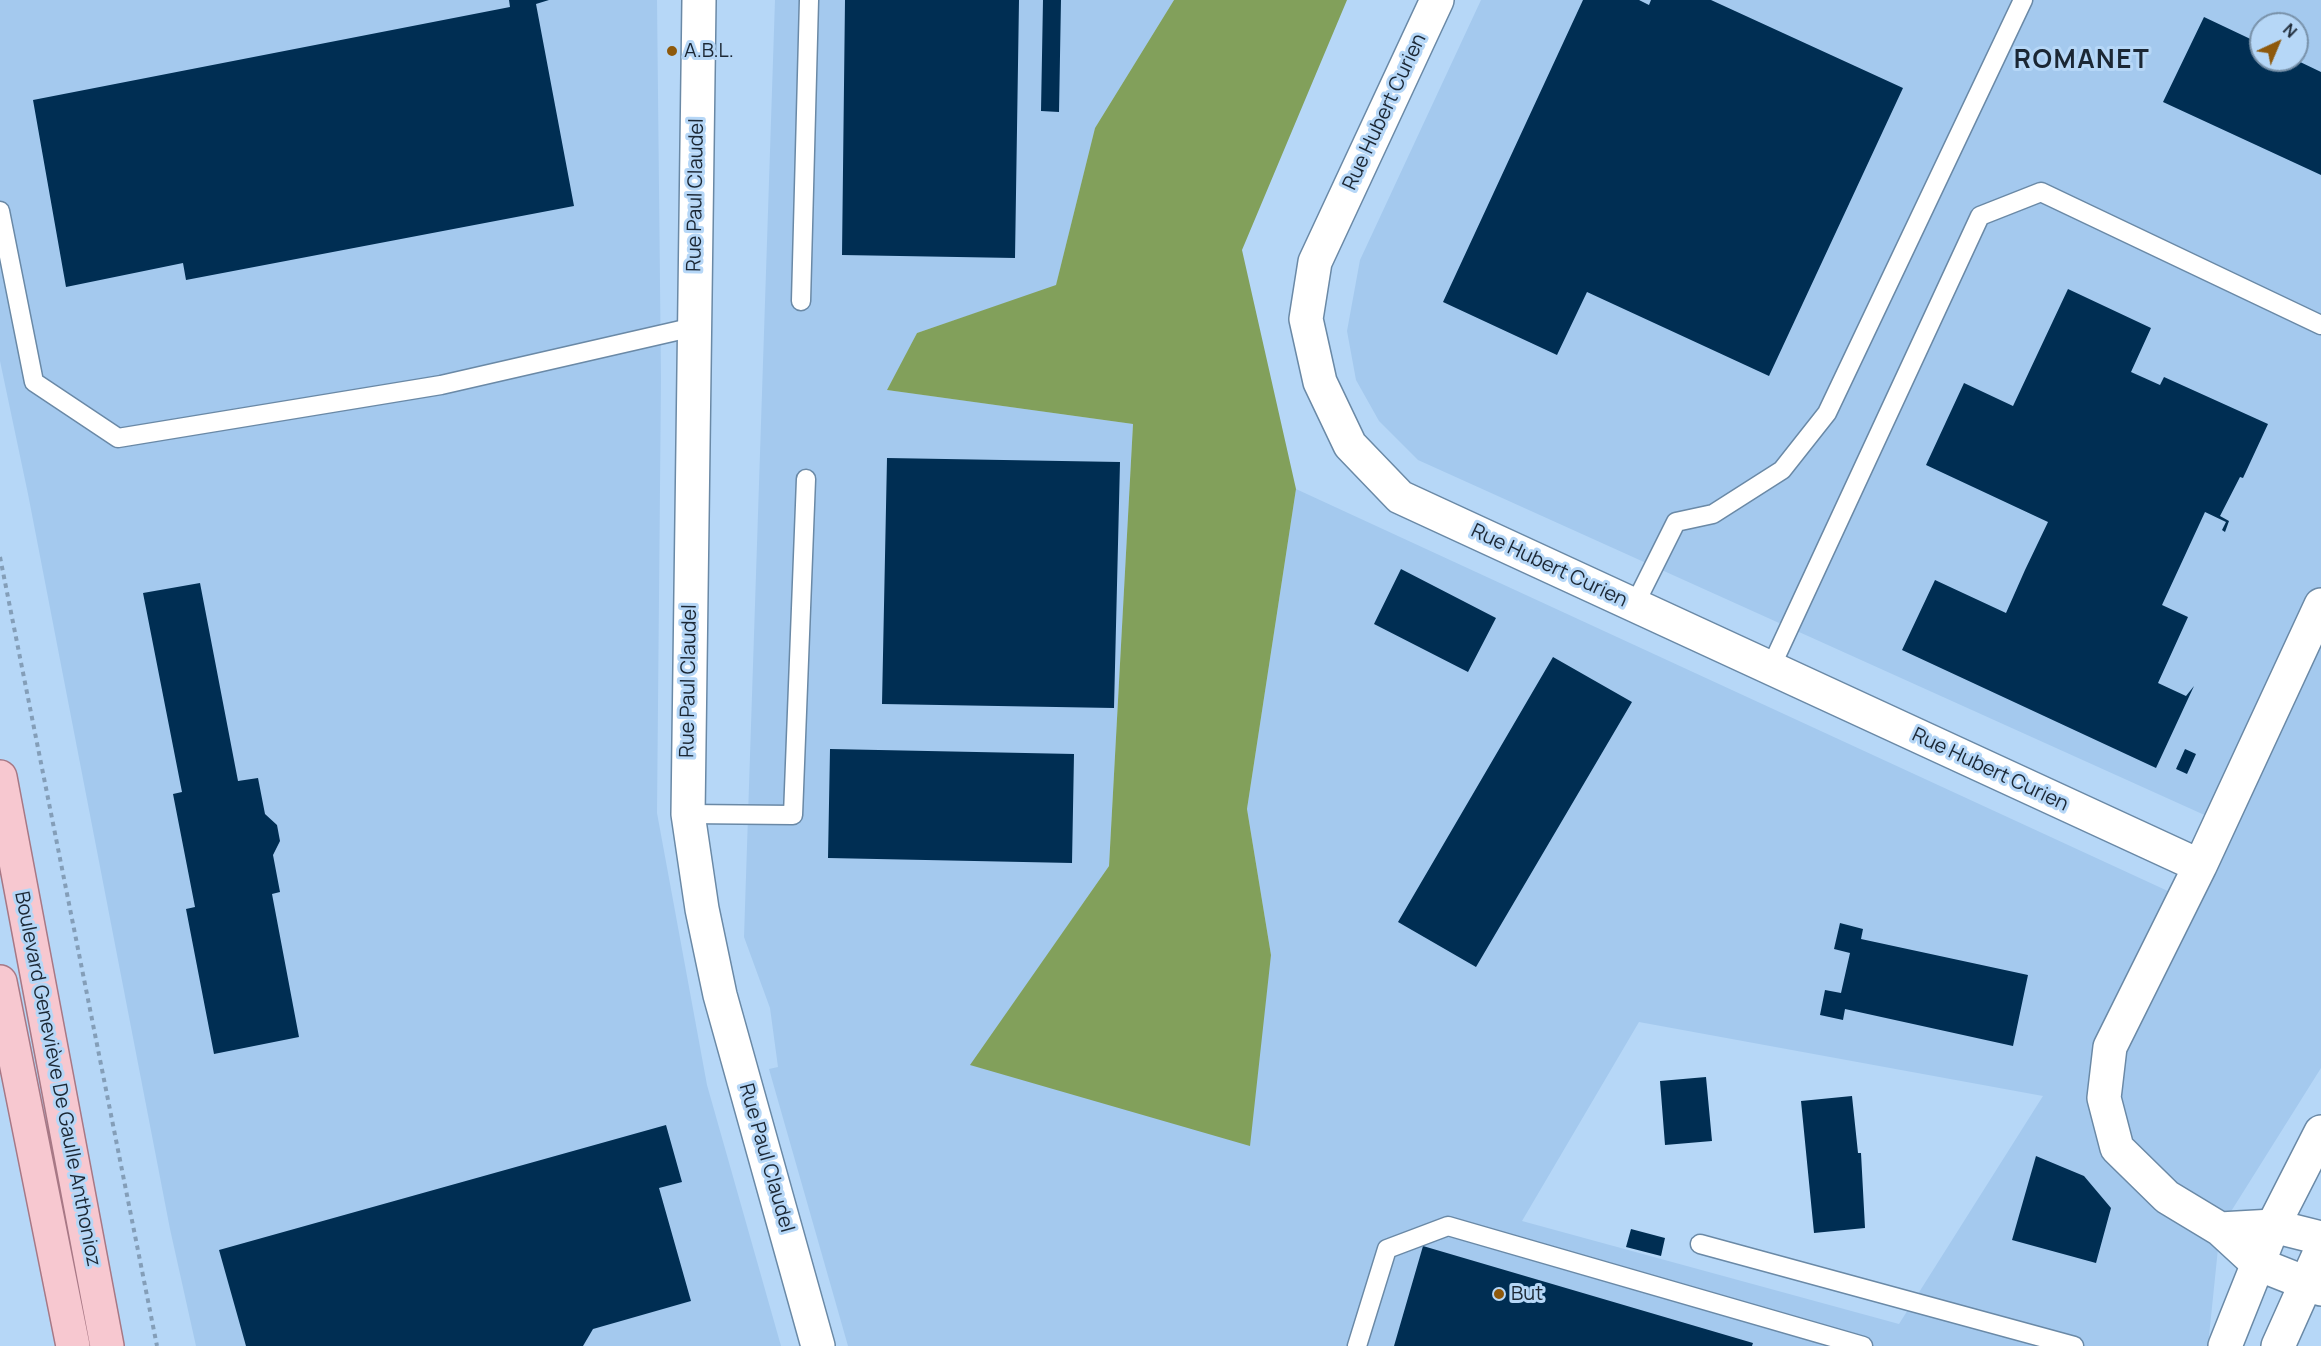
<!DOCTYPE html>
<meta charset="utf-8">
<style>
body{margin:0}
#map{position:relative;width:2321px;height:1346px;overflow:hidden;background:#b6d7f7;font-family:Manrope,sans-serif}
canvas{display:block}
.north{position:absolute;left:2249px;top:12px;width:60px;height:60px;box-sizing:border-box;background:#b6d7f7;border:2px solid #7891a9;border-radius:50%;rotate:44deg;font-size:16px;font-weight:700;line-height:24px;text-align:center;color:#1b2734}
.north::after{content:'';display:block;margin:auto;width:21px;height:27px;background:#8e590c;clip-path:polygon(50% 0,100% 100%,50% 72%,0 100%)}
</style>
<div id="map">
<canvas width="2321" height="1346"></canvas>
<div class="north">N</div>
</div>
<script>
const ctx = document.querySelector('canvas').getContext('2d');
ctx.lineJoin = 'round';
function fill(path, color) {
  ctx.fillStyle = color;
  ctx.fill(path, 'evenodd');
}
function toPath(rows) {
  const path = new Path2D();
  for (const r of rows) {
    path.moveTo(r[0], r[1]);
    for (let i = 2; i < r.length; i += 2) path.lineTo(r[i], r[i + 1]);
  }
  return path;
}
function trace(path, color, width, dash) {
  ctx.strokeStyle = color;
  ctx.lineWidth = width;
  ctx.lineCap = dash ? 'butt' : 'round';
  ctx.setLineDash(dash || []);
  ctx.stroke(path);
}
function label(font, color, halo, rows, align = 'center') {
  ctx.font = font + ' Manrope,sans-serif';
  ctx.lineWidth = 6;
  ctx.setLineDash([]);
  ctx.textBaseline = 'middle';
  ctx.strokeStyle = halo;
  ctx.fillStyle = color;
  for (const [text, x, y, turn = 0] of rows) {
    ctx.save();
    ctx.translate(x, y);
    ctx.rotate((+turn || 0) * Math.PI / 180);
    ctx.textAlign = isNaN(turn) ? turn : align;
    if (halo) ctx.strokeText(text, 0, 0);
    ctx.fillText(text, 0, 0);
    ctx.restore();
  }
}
const built = toPath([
 [0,0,657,0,661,378,657,813,707,1085,781,1346,196,1346,170,1229,28,494,0,361],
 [775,0,1174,0,1095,128,1056,286,917,333,888,390,1133,424,1109,866,971,1065,1271,955,1247,809,1296,489,2183,898,2220,822,1418,460,1379,421,1356,380,1347,331,1360,260,1481,0,2321,0,2321,1068,2220,1229,2208,1346,848,1346,769,1069,778,1067,770,1008,744,937],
 [2261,24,2297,24,2297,60,2261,60],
 [1639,1022,2043,1096,1899,1324,1522,1221]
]);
const forest = toPath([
 [1174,0,1347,0,1242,250,1296,489,1247,809,1271,955,1250,1146,970,1065,1109,866,1133,424,887,390,917,333,1056,285,1095,128]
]);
const building = toPath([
 [509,0,549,0,536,4,574,206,186,280,183,263,66,287,33,100,510,7],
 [845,0,1019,0,1015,258,842,255],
 [1043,0,1061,0,1059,112,1041,111],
 [1583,0,1639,0,1649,5,1651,0,1711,0,1903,88,1769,376,1587,292,1557,355,1443,302],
 [2204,17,2261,44,2261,60,2296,60,2321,72,2321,175,2163,102],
 [2068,289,2151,328,2131,372,2160,385,2164,377,2268,424,2243,478,2240,477,2220,516,2229,521,2225,532,2222,530,2226,522,2205,512,2162,605,2188,617,2158,683,2186,696,2194,686,2156,768,1902,650,1935,580,2006,613,2025,570,2048,522,1926,465,1964,383,2013,406],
 [887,458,1120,462,1114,708,882,704],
 [1401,569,1496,618,1468,672,1374,624],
 [200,583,238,781,258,778,265,814,277,825,280,841,273,855,280,892,272,894,299,1037,214,1054,186,909,195,907,173,794,182,792,143,593],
 [1553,657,1632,702,1476,967,1398,922],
 [830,749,1074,754,1072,863,828,858],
 [2185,749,2196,754,2187,774,2176,769],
 [1840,923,1863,929,1861,939,2028,975,2013,1046,1845,1009,1843,1020,1820,1015,1825,990,1841,993,1850,953,1834,949],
 [1706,1077,1712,1141,1665,1145,1660,1081],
 [1852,1096,1858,1153,1861,1153,1865,1228,1814,1233,1801,1101],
 [666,1125,682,1182,659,1188,691,1301,593,1329,583,1346,246,1346,219,1250],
 [2036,1156,2084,1176,2111,1208,2096,1263,2012,1240],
 [1631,1229,1665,1238,1661,1256,1626,1247],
 [1423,1246,1753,1343,1752,1346,1394,1346]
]);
const path = toPath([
 [0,557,157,1346]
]);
const service = toPath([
 [0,211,34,382,118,438,441,385,694,327],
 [801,301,809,0],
 [1634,606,1676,522,1713,514,1782,470,1827,413,2023,0],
 [1770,669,1980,216,2041,192,2321,325],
 [688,814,793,815,806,479],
 [1700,1244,2074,1346],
 [1357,1346,1387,1249,1448,1226,1863,1346]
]);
const minor = toPath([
 [1437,0,1315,262,1306,319,1320,382,1350,445,1400,497,2200,866,2321,605],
 [2200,866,2110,1047,2104,1098,2117,1148,2167,1197,2220,1229,2258,1264,2321,1289],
 [2220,1229,2273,1226,2321,1238]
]);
const tertiary = toPath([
 [699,0,688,814,702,909,720,995,818,1346]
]);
const secondary = toPath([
 [2225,1346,2273,1226,2321,1132],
 [2278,1346,2321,1250]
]);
const primary = toPath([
 [0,777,107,1346],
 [0,982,73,1346]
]);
const markers = [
 [672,51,6,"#8e590c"],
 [1499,1294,6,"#8e590c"]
];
const poiNames = [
 ["A.B.L.",684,51],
 ["But",1511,1294]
];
const streetNames = [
 ["Rue Hubert Curien",1385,112,-65],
 ["Rue Paul Claudel",696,195,-89],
 ["Rue Hubert Curien",1549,566,25],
 ["Rue Paul Claudel",689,681,-89],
 ["Rue Hubert Curien",1990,770,25],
 ["Boulevard Geneviève De Gaulle Anthonioz",57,1079,79],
 ["Rue Paul Claudel",766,1158,74]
];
const districtNames = [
 ["ROMANET",2082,61]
];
fill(built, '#a4c9ee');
fill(forest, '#82a05b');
fill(building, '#002e53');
trace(service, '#6a89a6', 21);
trace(minor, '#6a89a6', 36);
trace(tertiary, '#6a89a6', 36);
trace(secondary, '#6a89a6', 36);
trace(primary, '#a77885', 36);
trace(path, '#849eb8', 4, [4.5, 4.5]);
trace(service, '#fff', 18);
trace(minor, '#fff', 33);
trace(tertiary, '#fff', 33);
trace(secondary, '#fff', 33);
trace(primary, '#f7c8d0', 33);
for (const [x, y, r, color] of markers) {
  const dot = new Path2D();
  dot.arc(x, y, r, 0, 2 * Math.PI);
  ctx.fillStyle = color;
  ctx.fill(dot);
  trace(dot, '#b6d7f7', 2);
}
label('20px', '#1b2734', '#b6d7f7', poiNames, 'left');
label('20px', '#1b2734', '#b6d7f7', streetNames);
ctx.letterSpacing = '1.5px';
label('bold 26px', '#1b2734', '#b6d7f7', districtNames);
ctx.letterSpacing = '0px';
</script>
